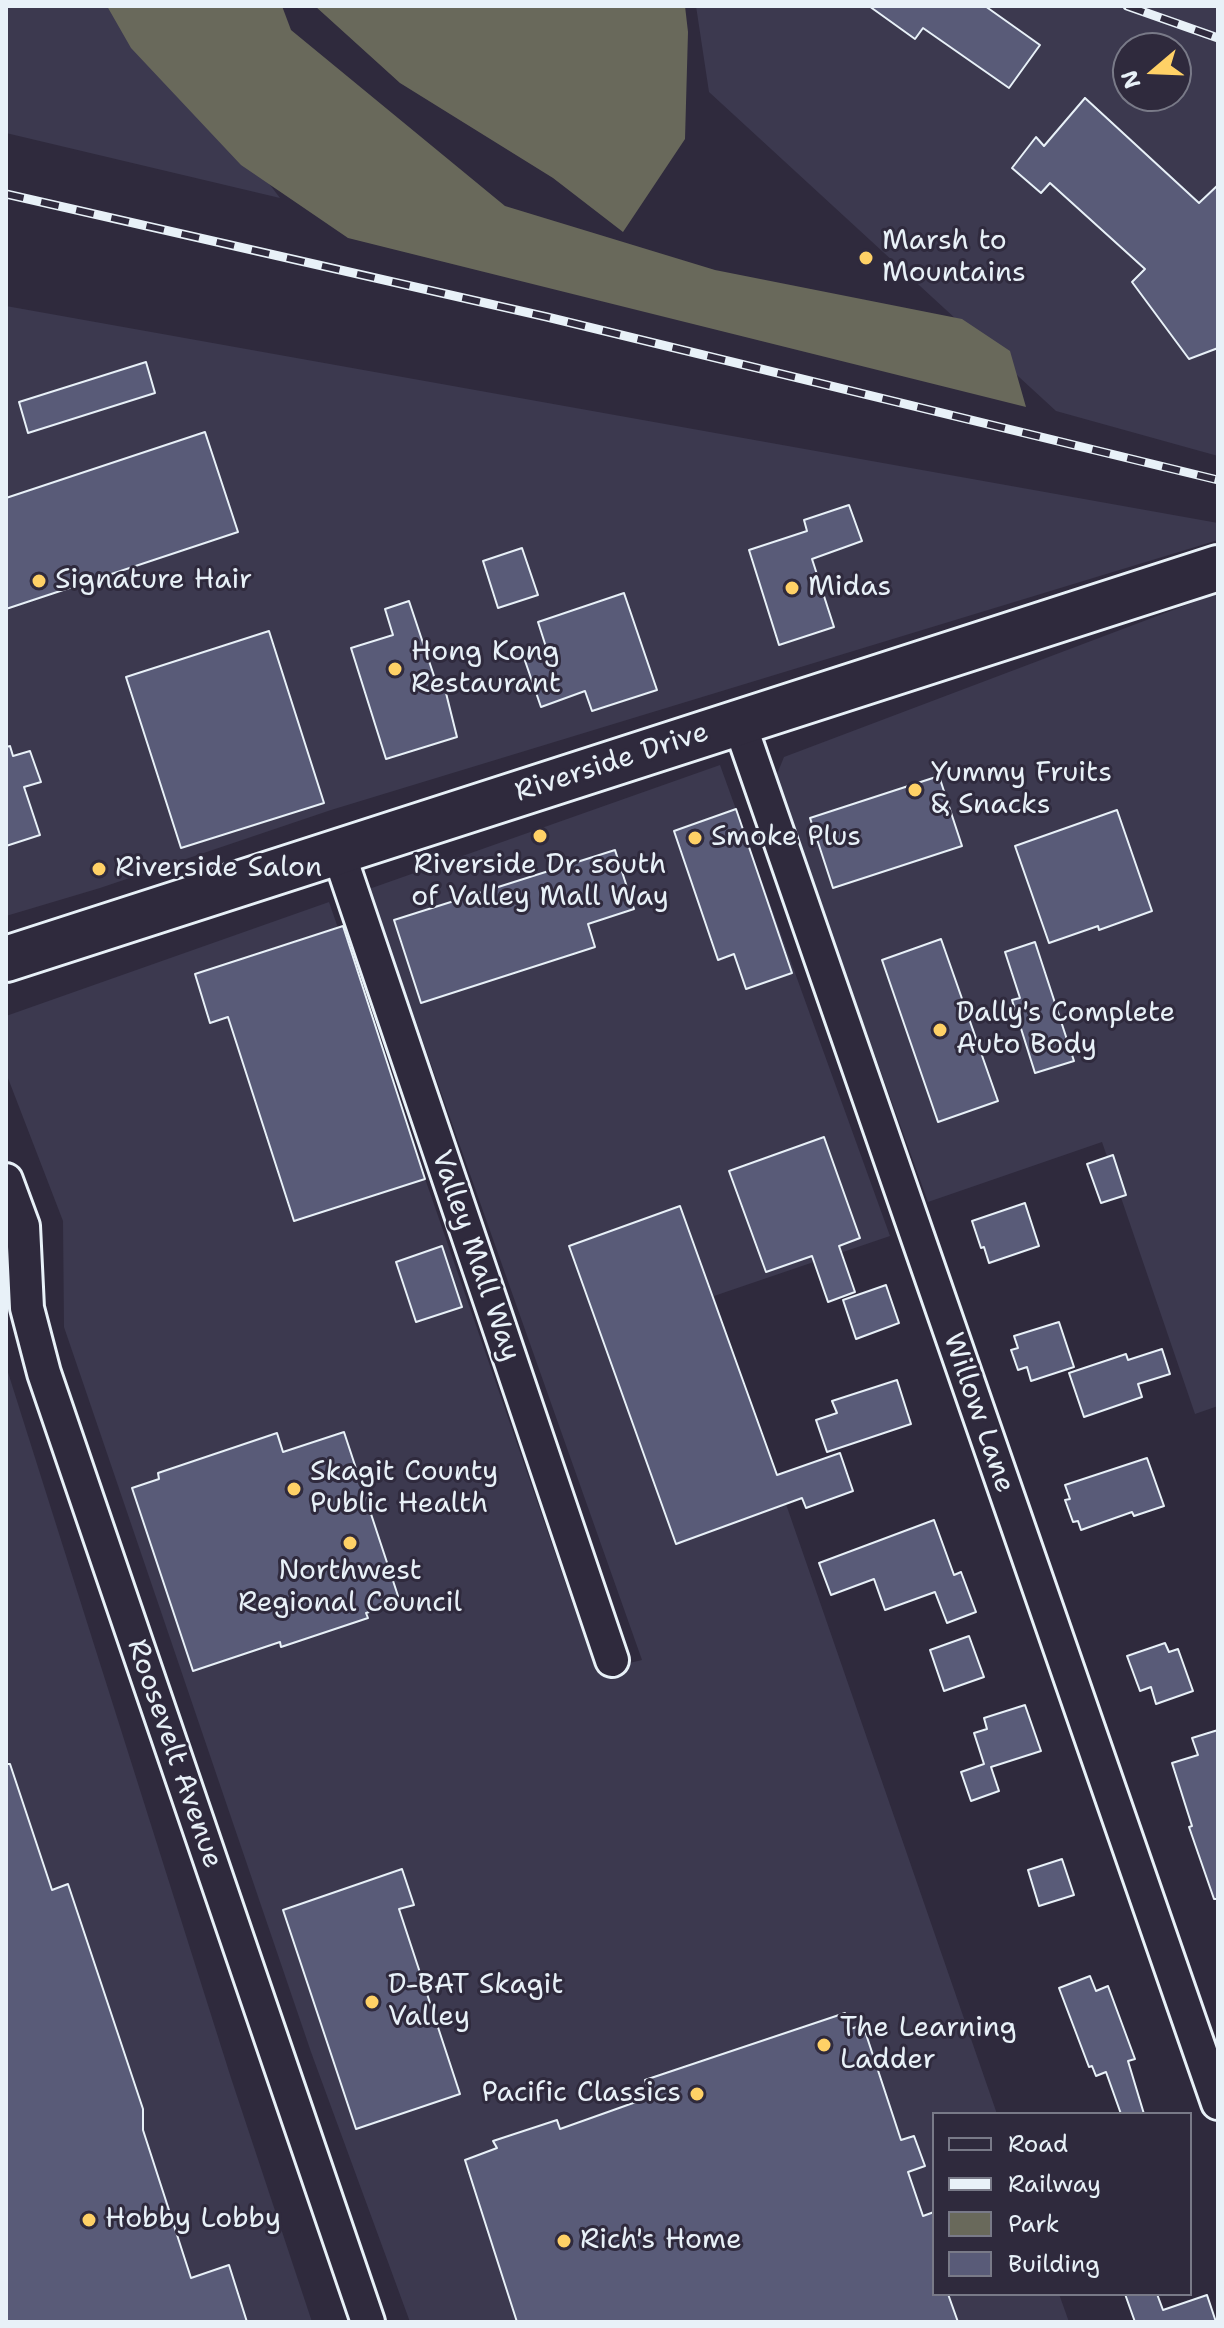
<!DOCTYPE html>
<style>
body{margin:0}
#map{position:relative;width:1224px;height:2328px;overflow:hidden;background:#2f2a3d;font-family:"Shantell Sans",sans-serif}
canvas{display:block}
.frame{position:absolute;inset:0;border:8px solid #e8f1f8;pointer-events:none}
.legend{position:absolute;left:932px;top:2112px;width:260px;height:184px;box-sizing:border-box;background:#2f2a3d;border:2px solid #797a88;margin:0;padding:10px 14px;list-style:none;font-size:24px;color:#e8f1f8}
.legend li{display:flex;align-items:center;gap:16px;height:40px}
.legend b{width:40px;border:2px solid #797a88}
.north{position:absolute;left:1112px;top:32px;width:80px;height:80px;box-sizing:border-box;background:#2f2a3d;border:2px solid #797a88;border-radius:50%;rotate:251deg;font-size:22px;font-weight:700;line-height:32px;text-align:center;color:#e8f1f8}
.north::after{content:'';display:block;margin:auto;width:28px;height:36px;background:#ffd166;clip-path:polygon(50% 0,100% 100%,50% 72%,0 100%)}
</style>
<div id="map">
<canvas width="1224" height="2328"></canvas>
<div class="frame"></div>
<ul class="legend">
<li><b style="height:10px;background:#2f2a3d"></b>Road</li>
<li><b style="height:10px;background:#e8f1f8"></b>Railway</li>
<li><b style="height:22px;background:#69695b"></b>Park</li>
<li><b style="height:22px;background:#595b78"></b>Building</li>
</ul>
<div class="north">N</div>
</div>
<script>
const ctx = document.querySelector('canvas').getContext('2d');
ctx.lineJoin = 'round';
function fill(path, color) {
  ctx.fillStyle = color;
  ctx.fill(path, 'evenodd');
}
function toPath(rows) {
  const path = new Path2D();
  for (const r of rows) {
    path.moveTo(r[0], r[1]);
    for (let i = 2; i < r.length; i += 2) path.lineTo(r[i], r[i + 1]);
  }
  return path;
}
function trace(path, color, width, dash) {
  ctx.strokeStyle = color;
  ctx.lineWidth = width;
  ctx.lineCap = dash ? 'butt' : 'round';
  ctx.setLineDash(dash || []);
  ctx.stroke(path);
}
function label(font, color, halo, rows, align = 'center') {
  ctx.font = font + ' "Shantell Sans",sans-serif';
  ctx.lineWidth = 6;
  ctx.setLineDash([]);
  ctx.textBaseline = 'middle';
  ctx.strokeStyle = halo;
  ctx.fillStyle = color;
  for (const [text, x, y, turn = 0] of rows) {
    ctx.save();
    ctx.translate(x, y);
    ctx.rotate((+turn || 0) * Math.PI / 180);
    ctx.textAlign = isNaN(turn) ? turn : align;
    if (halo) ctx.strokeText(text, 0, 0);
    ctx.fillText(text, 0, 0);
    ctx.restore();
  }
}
const built = toPath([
 [6,6,134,6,280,198,6,133],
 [696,6,1218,6,1218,456,1056,411,709,92],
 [1128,48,1176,48,1176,96,1128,96],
 [6,306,1218,523,1218,540,331,810,100,888,6,916],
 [1218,593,1218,1406,1195,1414,1102,1142,928,1202,775,779,784,757],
 [720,765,890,1236,714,1296,997,2114,934,2114,934,2294,1059,2294,1069,2322,410,2322,311,2052,64,1327,63,1221,6,1073,6,1016,329,902,596,1671,642,1660,369,889],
 [6,1366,231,2078,312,2322,6,2322]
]);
const green = toPath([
 [107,6,282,6,291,30,505,206,715,270,962,319,1010,351,1026,407,348,238,241,165,131,48],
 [315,6,685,6,688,32,685,139,623,232,553,178,400,83]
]);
const building = toPath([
 [869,6,985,6,1040,45,1009,88,923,28,915,39,869,6],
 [1085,98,1199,203,1218,185,1218,348,1189,359,1132,282,1145,269,1050,183,1041,193,1012,168,1036,137,1044,146,1085,98],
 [146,362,155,393,28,433,19,402,146,362],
 [205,432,238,532,6,609,6,498,205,432],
 [849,505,862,541,812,559,834,627,779,645,749,550,807,531,804,520,849,505],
 [522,548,538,595,498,608,483,561,522,548],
 [624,593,657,690,592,711,585,691,541,707,523,655,546,647,538,622,624,593],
 [409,601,439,691,445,689,457,737,386,759,351,648,393,635,385,609,409,601],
 [269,631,324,803,181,848,126,677,269,631],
 [10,746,13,756,30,751,41,782,24,787,40,835,6,846,6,747,10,746],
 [939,776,962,846,833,888,810,818,939,776],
 [736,809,792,973,746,989,734,954,718,960,674,831,736,809],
 [1117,810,1152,911,1099,930,1098,926,1049,943,1015,846,1117,810],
 [615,850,634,909,588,924,595,947,421,1003,394,920,615,850],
 [343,926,425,1179,294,1221,228,1017,210,1023,195,974,343,926],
 [941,939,998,1101,938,1122,882,960,941,939],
 [1035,942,1074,1061,1035,1073,1012,1000,1020,998,1005,952,1035,942],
 [824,1137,860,1238,839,1246,855,1292,828,1302,812,1256,766,1272,729,1171,824,1137],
 [1113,1155,1126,1195,1101,1203,1087,1164,1113,1155],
 [1025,1203,1039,1246,989,1263,984,1247,981,1248,972,1221,1025,1203],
 [680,1206,777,1475,840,1453,853,1491,806,1508,802,1498,676,1544,569,1246,680,1206],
 [442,1246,462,1307,416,1322,396,1262,442,1246],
 [886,1285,899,1323,856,1339,843,1300,886,1285],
 [1059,1322,1074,1367,1031,1381,1027,1367,1018,1370,1011,1350,1018,1348,1014,1336,1059,1322],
 [1162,1349,1170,1374,1138,1384,1142,1397,1084,1417,1069,1373,1126,1354,1128,1360,1162,1349],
 [897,1380,911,1424,827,1452,816,1420,837,1413,832,1401,897,1380],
 [344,1432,400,1602,366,1613,368,1618,281,1647,280,1642,193,1671,132,1488,159,1479,158,1473,277,1433,283,1452,344,1432],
 [1147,1458,1164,1506,1134,1516,1132,1512,1081,1530,1078,1521,1073,1522,1065,1500,1070,1499,1065,1485,1147,1458],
 [934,1520,954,1575,961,1572,976,1612,947,1623,935,1592,885,1610,874,1579,831,1595,819,1563,934,1520],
 [969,1636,984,1677,944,1691,930,1650,969,1636],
 [1165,1643,1169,1652,1178,1649,1193,1691,1156,1704,1151,1687,1140,1691,1127,1656,1165,1643],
 [1025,1705,1041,1751,991,1767,999,1791,971,1801,961,1772,984,1764,974,1733,987,1729,984,1718,1025,1705],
 [1218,1730,1218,1899,1214,1899,1189,1827,1192,1826,1172,1763,1198,1755,1192,1738,1218,1730],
 [6,1764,10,1764,52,1890,68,1884,143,2109,143,2130,191,2278,229,2265,247,2322,6,2322,6,1764],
 [1062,1859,1074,1895,1039,1906,1028,1870,1062,1859],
 [402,1869,414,1905,399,1909,460,2094,356,2129,283,1910,402,1869],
 [1090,1976,1096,1991,1108,1986,1135,2059,1128,2061,1144,2114,1121,2114,1106,2072,1096,2076,1092,2066,1089,2067,1059,1988,1090,1976],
 [845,2013,850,2029,863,2025,901,2140,914,2136,925,2166,908,2172,923,2216,934,2212,934,2294,948,2294,958,2322,517,2322,465,2160,497,2148,493,2141,557,2120,560,2129,650,2097,645,2080,845,2013],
 [1125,2294,1157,2294,1163,2310,1207,2295,1216,2322,1135,2322,1125,2294]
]);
const street = toPath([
 [739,722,1218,2103],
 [338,851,612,1660],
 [6,1180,23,1226,27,1308,44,1373,368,2322]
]);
const secondary = toPath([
 [6,959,1218,568]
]);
const rail = toPath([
 [1127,6,1218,38],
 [6,194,547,317,1218,480]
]);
const markers = [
 [866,258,8,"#ffd166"],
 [39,581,8,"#ffd166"],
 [792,588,8,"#ffd166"],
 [395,669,8,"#ffd166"],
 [915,790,8,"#ffd166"],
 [540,836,8,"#ffd166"],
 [695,838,8,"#ffd166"],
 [99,869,8,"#ffd166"],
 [940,1030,8,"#ffd166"],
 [294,1489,8,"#ffd166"],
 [350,1543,8,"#ffd166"],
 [372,2002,8,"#ffd166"],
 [824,2045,8,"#ffd166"],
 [697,2094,8,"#ffd166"],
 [89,2220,8,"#ffd166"],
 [564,2241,8,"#ffd166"]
];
const poiNames = [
 ["Marsh to",882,242],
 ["Mountains",882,274],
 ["Signature Hair",55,581],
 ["Midas",808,588],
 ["Hong Kong",411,653],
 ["Restaurant",411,685],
 ["Yummy Fruits",931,774],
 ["& Snacks",931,806],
 ["Smoke Plus",711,838],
 ["Riverside Dr. south",540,866,"center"],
 ["of Valley Mall Way",540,898,"center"],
 ["Riverside Salon",115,869],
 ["Dally's Complete",956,1014],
 ["Auto Body",956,1046],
 ["Skagit County",310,1473],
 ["Public Health",310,1505],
 ["Northwest",350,1572,"center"],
 ["Regional Council",350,1604,"center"],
 ["D-BAT Skagit",388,1986],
 ["Valley",388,2018],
 ["The Learning",840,2029],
 ["Ladder",840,2061],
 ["Pacific Classics",681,2094,"right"],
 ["Hobby Lobby",105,2220],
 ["Rich's Home",580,2241]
];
const streetNames = [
 ["Riverside Drive",612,763,-18],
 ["Valley Mall Way",475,1256,71],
 ["Willow Lane",978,1413,71],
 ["Roosevelt Avenue",174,1754,71]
];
fill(built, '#3c394f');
fill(green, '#69695b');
fill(building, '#595b78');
trace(building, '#e8f1f8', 2);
trace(street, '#e8f1f8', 38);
trace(secondary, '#e8f1f8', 50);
trace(street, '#2f2a3d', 32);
trace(secondary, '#2f2a3d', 44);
trace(rail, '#e8f1f8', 9);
trace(rail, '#2f2a3d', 6, [18]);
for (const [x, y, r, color] of markers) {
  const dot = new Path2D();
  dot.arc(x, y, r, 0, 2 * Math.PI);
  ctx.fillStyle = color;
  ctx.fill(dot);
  trace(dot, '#2f2a3d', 3);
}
label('28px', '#e8f1f8', '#2f2a3d', poiNames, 'left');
label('28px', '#e8f1f8', '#2f2a3d', streetNames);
</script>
